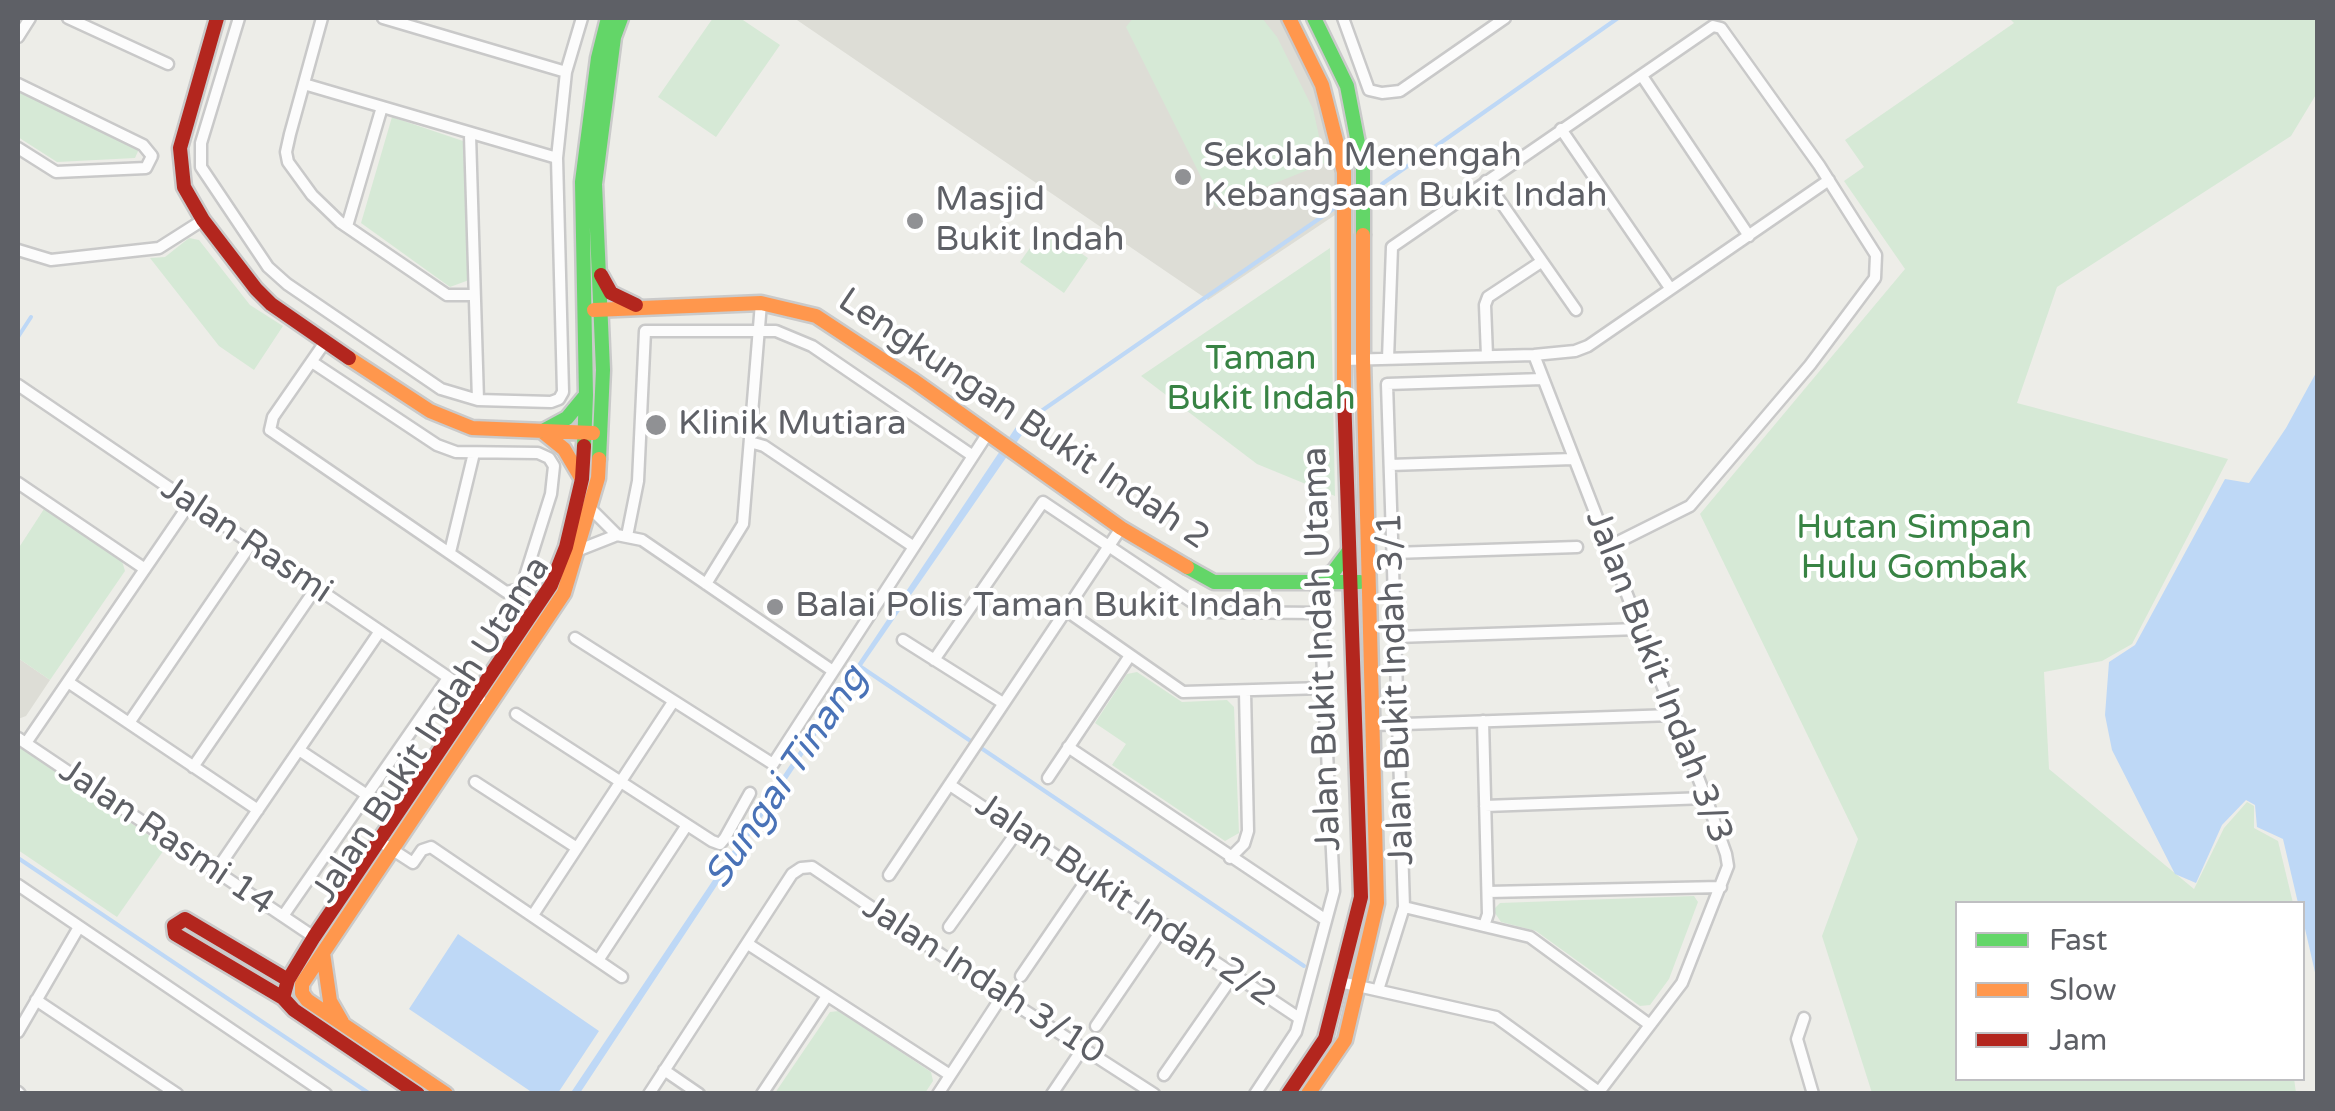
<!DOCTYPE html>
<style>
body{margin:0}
#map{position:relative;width:2335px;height:1111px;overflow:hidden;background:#edede8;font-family:"Varela Round",sans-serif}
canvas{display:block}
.frame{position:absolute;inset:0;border:20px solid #5e6066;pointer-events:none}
.legend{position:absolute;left:1955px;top:901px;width:350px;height:180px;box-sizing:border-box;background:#fff;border:2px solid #bfbfc2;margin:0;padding:12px 18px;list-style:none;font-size:30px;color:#5e6066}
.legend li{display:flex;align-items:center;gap:20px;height:50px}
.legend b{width:50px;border:2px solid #bfbfc2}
</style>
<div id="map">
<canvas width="2335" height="1111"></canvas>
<div class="frame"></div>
<ul class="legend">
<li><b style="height:12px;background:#63d668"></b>Fast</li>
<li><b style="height:12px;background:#ff974d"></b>Slow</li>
<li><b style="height:12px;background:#b3261e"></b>Jam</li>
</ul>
</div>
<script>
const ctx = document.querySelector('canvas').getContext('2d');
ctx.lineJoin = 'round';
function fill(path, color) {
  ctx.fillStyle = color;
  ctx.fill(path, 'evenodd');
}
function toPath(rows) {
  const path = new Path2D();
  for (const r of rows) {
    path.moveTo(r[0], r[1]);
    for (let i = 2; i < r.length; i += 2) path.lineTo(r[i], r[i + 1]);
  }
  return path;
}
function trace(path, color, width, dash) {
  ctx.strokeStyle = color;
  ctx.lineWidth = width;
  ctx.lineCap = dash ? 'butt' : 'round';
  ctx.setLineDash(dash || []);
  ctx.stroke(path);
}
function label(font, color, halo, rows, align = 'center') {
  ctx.font = font + ' "Varela Round",sans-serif';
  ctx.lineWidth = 8;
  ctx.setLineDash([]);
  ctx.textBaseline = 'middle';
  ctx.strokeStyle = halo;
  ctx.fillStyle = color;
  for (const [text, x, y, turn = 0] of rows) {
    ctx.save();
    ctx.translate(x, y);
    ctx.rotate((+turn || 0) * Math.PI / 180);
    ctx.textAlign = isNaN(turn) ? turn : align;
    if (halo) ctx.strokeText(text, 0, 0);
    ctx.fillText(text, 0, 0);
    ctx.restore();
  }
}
const education = toPath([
 [794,18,1282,18,1320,91,1336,154,1341,211,1208,300],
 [18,658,50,680,26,716,18,719]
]);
const green = toPath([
 [713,18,740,18,780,45,716,137,658,97],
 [1133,18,1262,18,1277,37,1313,109,1325,163,1216,207,1126,27],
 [2009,18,2317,18,2317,93,2291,136,2057,287,2017,403,2228,459,2132,644,2102,661,2044,672,2049,769,2194,889,2224,828,2247,802,2254,806,2254,828,2278,841,2293,903,1958,904,1958,1078,2294,1078,2296,1093,1872,1093,1822,936,1858,839,1700,514,1905,269,1844,181,1864,167,1845,140,2014,23],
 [18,91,139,149,135,158,57,162,18,137],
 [392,117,466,142,469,280,450,287,361,223],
 [1044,228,1088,258,1064,293,1020,262],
 [189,238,199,240,250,305,283,326,254,370,219,346,150,258,165,257],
 [1330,248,1335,496,1257,464,1141,376],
 [44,509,122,561,125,571,50,680,18,658,18,549],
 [1137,672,1182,702,1227,700,1234,707,1239,833,1225,841,1112,765,1126,744,1095,723,1127,674],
 [18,746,166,847,117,917,18,850],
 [1694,896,1698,902,1669,979,1650,1005,1640,1006,1536,931,1501,922,1493,910,1500,903],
 [839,1011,931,1072,933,1081,925,1093,775,1093,830,1012]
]);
const water = toPath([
 [2317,371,2317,981,2303,920,2302,904,2298,903,2283,839,2257,827,2255,805,2246,800,2222,825,2196,883,2175,874,2112,750,2105,715,2109,662,2135,645,2225,479,2249,483,2286,428],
 [1020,421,1028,426,861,667,580,1093,570,1094],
 [458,934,599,1031,558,1093,533,1093,409,1009]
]);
const stream = toPath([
 [1382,184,1618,18],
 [18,337,31,317],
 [1024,423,1339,205],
 [861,667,1304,966],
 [18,858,370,1094]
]);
const street = toPath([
 [68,18,168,64],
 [239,18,201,143,201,167,268,267,287,284,441,389,478,400,551,402,559,399,563,392,557,158,566,72,582,18],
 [322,18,290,134,286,152,288,162,312,195,340,222,447,295,474,295],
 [383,18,566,72],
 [1343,18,1369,90,1382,93,1400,91,1505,18],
 [18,37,30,18],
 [1642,76,1749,236],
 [18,84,143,145,152,156,146,168,56,172,18,148],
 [304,84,557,158],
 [1561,129,1670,288],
 [470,135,478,400],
 [1486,181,1576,310],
 [347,226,382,107],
 [18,250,51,260,159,248,203,220],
 [1487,356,1485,305,1488,297,1541,262],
 [1388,359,1392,247,1713,26,1721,28,1819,165,1876,255,1875,278,1810,365,1690,506,1610,546],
 [1343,360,1534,355,1575,351,1588,346,1829,180],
 [312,362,437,445,456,452,538,453,549,458,554,466,551,494,521,589,506,592,270,430,273,417,325,342],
 [18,385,480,699],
 [750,442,764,446,914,547],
 [1390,465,1573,459],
 [18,483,145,569],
 [591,509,617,535],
 [627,536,638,481,645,331,776,331,812,346,973,456],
 [579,550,617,535,642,540,833,671],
 [450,552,474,453],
 [1393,553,1577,547],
 [706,584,743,524,761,303],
 [1067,611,1183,692,1324,688],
 [1396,637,1639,629],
 [575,638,773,764,988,433],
 [903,640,1003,703],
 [934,660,1043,502,1207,612,1320,613,1334,891,1296,1032,1255,1094],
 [68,682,258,810],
 [516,714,712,841,720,844,725,838,750,793],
 [1483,721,1488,914,1484,926],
 [129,723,251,544],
 [1374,725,1673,715],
 [18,738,314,937],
 [26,743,190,503],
 [1068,747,1326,920],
 [299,750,367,795],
 [193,767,316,588],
 [1048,778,1129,657],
 [475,782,577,848],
 [950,785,1299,1018],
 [1485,806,1706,798],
 [379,841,413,863,422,850,431,847,622,977],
 [1230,858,1244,844,1248,831,1245,692],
 [216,871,380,631],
 [889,875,1121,528],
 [18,885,326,1094],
 [1488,892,1721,887],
 [1404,907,1530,937,1650,1025],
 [533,915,673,702],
 [283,916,448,678],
 [949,927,1019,829],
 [748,944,950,1075],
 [599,959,687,825],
 [1021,976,1090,875],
 [1340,982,1496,1017,1599,1092,1682,983,1728,866,1726,854,1706,798,1534,355],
 [1378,990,1404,907,1387,384,1543,379],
 [36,1000,177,1094],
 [1804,1018,1797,1039,1813,1094],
 [1096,1026,1165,925],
 [18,1032,79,927],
 [664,1070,699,1094],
 [1164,1075,1235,973],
 [18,1092,20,1094],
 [649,1094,792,874,801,868,812,867,1002,996,1154,1094],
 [762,1094,827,996],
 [938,1094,1002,996],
 [1052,1094,1083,1048]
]);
const fast = toPath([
 [1314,18,1347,86,1363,169,1363,235],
 [543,431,567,418,586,395],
 [584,446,586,395,582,182,598,58,608,18],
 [599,459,603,370,595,184,614,37,621,18],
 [1187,567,1214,582,1360,582],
 [1315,584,1334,571,1349,551]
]);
const slow = toPath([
 [1289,18,1322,85,1344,172,1344,394],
 [594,310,761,303,816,316,913,380,1121,528,1187,567],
 [349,358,430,411,472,428,593,433],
 [543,432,564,449,580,476],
 [323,953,330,1001,342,1022],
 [446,1094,307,1000,302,993,302,984,564,593,598,478,599,459],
 [1308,1094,1345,1040,1377,903,1363,359,1363,235]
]);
const jam = toPath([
 [217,18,180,148,184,187,203,220,256,289,271,304,349,358],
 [601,275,611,293,636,305],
 [288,980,185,919,174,926,175,934,283,998,294,1010,418,1094],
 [283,998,288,980,314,937,551,585,566,547,582,479,584,446],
 [1288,1094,1325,1039,1361,897,1344,394]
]);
const markers = [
 [1183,177,10,"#909194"],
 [915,221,10,"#909194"],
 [656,425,12,"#909194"],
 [775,607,10,"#909194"]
];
const poiNames = [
 ["Sekolah Menengah",1203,157],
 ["Kebangsaan Bukit Indah",1203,197],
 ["Masjid",935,201],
 ["Bukit Indah",935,241],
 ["Klinik Mutiara",678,425],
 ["Balai Polis Taman Bukit Indah",795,607]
];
const parkNames = [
 ["Taman",1261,360],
 ["Bukit Indah",1261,400],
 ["Hutan Simpan",1914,529],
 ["Hulu Gombak",1914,569]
];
const streetNames = [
 ["Lengkungan Bukit Indah 2",1023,420,34],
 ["Jalan Rasmi",246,541,34],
 ["Jalan Bukit Indah Utama",1323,649,-92],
 ["Jalan Bukit Indah 3/3",1658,677,69],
 ["Jalan Bukit Indah 3/1",1397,689,-92],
 ["Jalan Bukit Indah Utama",432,730,-57],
 ["Jalan Rasmi 14",166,838,34],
 ["Jalan Bukit Indah 2/2",1125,901,34],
 ["Jalan Indah 3/10",983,981,33]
];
const waterNames = [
 ["Sungai Tinang",787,778,-56]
];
fill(education, '#ddddd6');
fill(green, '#d6e9d6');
fill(water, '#bed8f6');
trace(stream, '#bed8f6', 4);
trace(street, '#c9c9c9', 15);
trace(fast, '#cacaca', 19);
trace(slow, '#cacaca', 19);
trace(jam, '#cacaca', 19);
trace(street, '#fcfcfc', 10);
trace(fast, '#63d668', 14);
trace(slow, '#ff974d', 14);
trace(jam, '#b3261e', 14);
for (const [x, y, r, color] of markers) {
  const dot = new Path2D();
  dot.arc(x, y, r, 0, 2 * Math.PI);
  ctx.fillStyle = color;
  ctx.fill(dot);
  trace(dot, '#fff', 4);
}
label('35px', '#5e6066', '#fff', poiNames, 'left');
label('35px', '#388344', '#fff', parkNames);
label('35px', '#5e6066', '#fff', streetNames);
label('italic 38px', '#4972b7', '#fff', waterNames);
</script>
